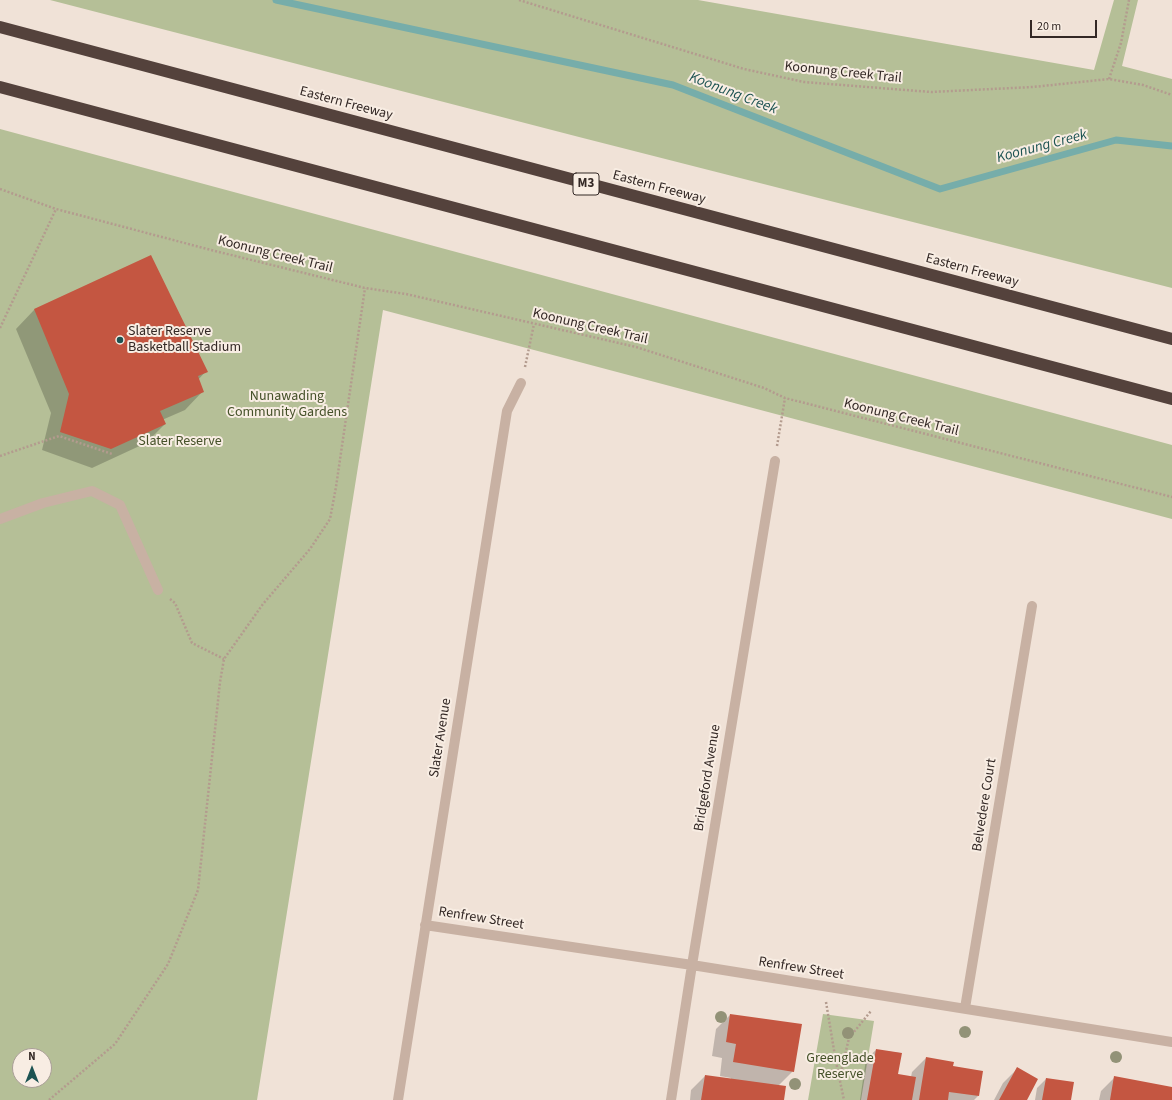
<!DOCTYPE html>
<style>
body{margin:0}
#map{position:relative;width:1172px;height:1100px;overflow:hidden;background:#f0e2d7;font-family:"Source Sans 3",sans-serif}
canvas{display:block}
.north{position:absolute;left:12px;top:1048px;width:40px;height:40px;box-sizing:border-box;background:#f8ede3;border:1px solid #a99e97;border-radius:50%;rotate:0deg;font-size:11px;font-weight:700;line-height:16px;text-align:center;color:#332825}
.north::after{content:'';display:block;margin:auto;width:14px;height:18px;background:#1c5352;clip-path:polygon(50% 0,100% 100%,50% 72%,0 100%)}
.scale{position:absolute;left:1030px;top:20px;width:67px;height:18px;box-sizing:border-box;border:2px solid #332825;border-top:0;padding-left:5px;font-size:12px;line-height:14px;white-space:nowrap;color:#332825;-webkit-text-stroke:3px #f8ede3;paint-order:stroke}
</style>
<div id="map">
<canvas width="1172" height="1100"></canvas>
<div class="north">N</div>
<div class="scale">20 m</div>
</div>
<script>
const ctx = document.querySelector('canvas').getContext('2d');
ctx.lineJoin = 'round';
function fill(path, color) {
  ctx.fillStyle = color;
  ctx.fill(path, 'evenodd');
}
function toPath(rows) {
  const path = new Path2D();
  for (const r of rows) {
    path.moveTo(r[0], r[1]);
    for (let i = 2; i < r.length; i += 2) path.lineTo(r[i], r[i + 1]);
  }
  return path;
}
function trace(path, color, width, dash) {
  ctx.strokeStyle = color;
  ctx.lineWidth = width;
  ctx.lineCap = dash ? 'butt' : 'round';
  ctx.setLineDash(dash || []);
  ctx.stroke(path);
}
function label(font, color, halo, rows, align = 'center') {
  ctx.font = font + ' "Source Sans 3",sans-serif';
  ctx.lineWidth = 4;
  ctx.setLineDash([]);
  ctx.textBaseline = 'middle';
  ctx.strokeStyle = halo;
  ctx.fillStyle = color;
  for (const [text, x, y, turn = 0] of rows) {
    ctx.save();
    ctx.translate(x, y);
    ctx.rotate((+turn || 0) * Math.PI / 180);
    ctx.textAlign = isNaN(turn) ? turn : align;
    if (halo) ctx.strokeText(text, 0, 0);
    ctx.fillText(text, 0, 0);
    ctx.restore();
  }
}
const green = toPath([
 [50,0,698,0,1094,70,1114,0,1138,0,1122,66,1172,79,1172,288,579,137],
 [0,129,1172,445,1172,519,383,310,257,1100,0,1100],
 [20,1056,44,1056,44,1080,20,1080],
 [823,1014,874,1021,861,1100,808,1100]
]);
const shadow = toPath([
 [150,257,206,371,198,380,203,391,185,410,162,420,165,424,146,443,92,468,42,450,51,413,16,329,34,310],
 [730,1015,793,1071,778,1086,783,1100,690,1100,691,1090,705,1076,730,1080,731,1078,720,1076,722,1058,712,1056,716,1029],
 [876,1050,901,1053,897,1075,911,1077,912,1072,926,1058,952,1067,978,1096,974,1100,860,1100,866,1059],
 [1017,1069,1026,1100,994,1100,1003,1083],
 [1115,1077,1172,1088,1172,1100,1099,1100,1101,1091],
 [1046,1079,1070,1100,1035,1100,1037,1088]
]);
const stream = toPath([
 [276,0,673,85,940,189,1116,140,1172,146]
]);
const building = toPath([
 [151,255,208,372,198,376,204,392,160,411,166,424,111,449,60,432,69,394,34,309],
 [730,1014,802,1024,794,1072,733,1062,736,1044,726,1042],
 [876,1049,902,1053,898,1074,916,1077,912,1100,867,1100],
 [926,1057,954,1062,953,1066,983,1071,979,1096,949,1092,948,1100,919,1100],
 [1017,1067,1038,1079,1027,1100,999,1100],
 [705,1075,786,1086,784,1100,701,1100],
 [1114,1076,1172,1087,1172,1100,1110,1100],
 [1046,1078,1074,1082,1071,1100,1042,1100]
]);
const path = toPath([
 [519,0,744,69,804,82,931,92,1033,87,1109,79,1143,85,1172,95],
 [1109,79,1121,43,1129,0],
 [0,189,56,209,211,250,365,288,406,294,636,347,764,388,785,398,1172,497],
 [0,328,56,209],
 [525,367,534,324],
 [777,446,785,398],
 [0,456,59,436,112,454],
 [170,599,175,603,192,643,224,659],
 [826,1002,836,1062,844,1100],
 [840,1077,849,1038,871,1011],
 [49,1100,115,1044,168,964,198,890,220,682,224,659,263,604,310,549,330,519,336,487,365,288]
]);
const lane = toPath([
 [0,519,43,503,92,491,120,505,158,590]
]);
const street = toPath([
 [425,925,692,965,1172,1042],
 [965,1008,1032,606],
 [398,1100,507,411,521,383],
 [671,1100,692,965,775,461]
]);
const highway = toPath([
 [0,27,1172,339],
 [0,87,1172,399]
]);
const trees = [
 [721,1017],
 [965,1032],
 [848,1033],
 [1116,1057],
 [795,1084]
];
const markers = [
 [120,340,4,"#1c5352"]
];
const shields = [
 [586,184,26]
];
const shieldNames = [
 ["M3",586,184]
];
const streetNames = [
 ["Koonung Creek Trail",843,73,6],
 ["Eastern Freeway",346,104,15],
 ["Eastern Freeway",659,188,15],
 ["Koonung Creek Trail",275,255,14],
 ["Eastern Freeway",972,271,15],
 ["Koonung Creek Trail",590,327,13],
 ["Koonung Creek Trail",901,418,14],
 ["Slater Avenue",441,738,-81],
 ["Bridgeford Avenue",708,778,-81],
 ["Belvedere Court",985,805,-81],
 ["Renfrew Street",481,919,9],
 ["Renfrew Street",801,969,9]
];
const poiNames = [
 ["Slater Reserve",128,332],
 ["Basketball Stadium",128,348]
];
const parkNames = [
 ["Nunawading",287,397],
 ["Community Gardens",287,413],
 ["Slater Reserve",180,442],
 ["Greenglade",840,1059],
 ["Reserve",840,1075]
];
const waterNames = [
 ["Koonung Creek",733,94,21],
 ["Koonung Creek",1042,147,-15]
];
fill(green, '#b5bf97');
fill(shadow, '#0003');
trace(stream, '#76adaa', 7);
fill(building, '#c45641');
trace(path, '#b39b8e', 2.5, [2, 2]);
trace(lane, '#c8b1a3', 10);
trace(street, '#c8b1a3', 10);
trace(highway, '#54423c', 12);
ctx.fillStyle = '#929277';
for (const [x, y] of trees) {
  ctx.beginPath();
  ctx.arc(x, y, 6, 0, 2 * Math.PI);
  ctx.fill();
}
for (const [x, y, r, color] of markers) {
  const dot = new Path2D();
  dot.arc(x, y, r, 0, 2 * Math.PI);
  ctx.fillStyle = color;
  ctx.fill(dot);
  trace(dot, '#f8ede3', 1.5);
}
for (const [x, y, w] of shields) {
  const box = new Path2D();
  box.roundRect(x - w / 2, y - 11, w, 22, 3);
  ctx.fillStyle = '#f8ede3';
  ctx.fill(box);
  trace(box, '#332825', 1);
}
label('bold 13px', '#332825', null, shieldNames);
label('14px', '#332825', '#f8ede3', streetNames);
label('14px', '#332825', '#f8ede3', poiNames, 'left');
label('14px', '#455129', '#f8ede3', parkNames);
label('italic 15px', '#1c5352', '#f8ede3', waterNames);
</script>
